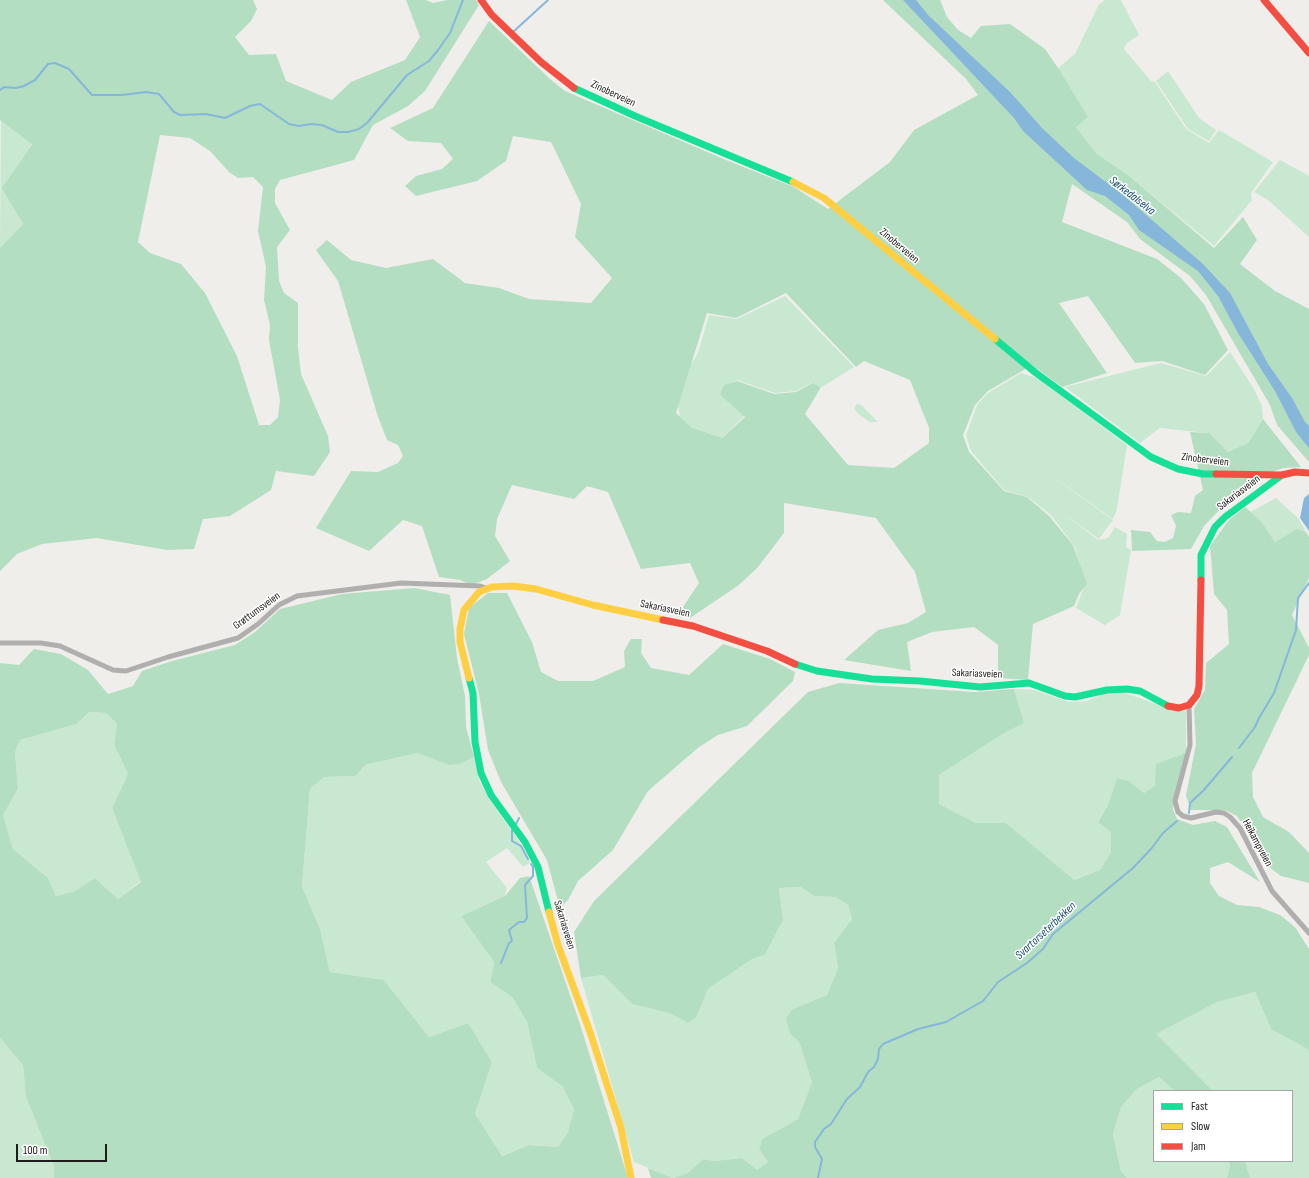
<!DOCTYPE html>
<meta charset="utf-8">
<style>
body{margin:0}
#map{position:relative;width:1309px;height:1178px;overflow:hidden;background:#f0eeeb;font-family:"Sofia Sans Condensed",sans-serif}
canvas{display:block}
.legend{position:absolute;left:1153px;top:1090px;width:140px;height:72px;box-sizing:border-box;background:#fff;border:1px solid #a5a5a4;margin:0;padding:5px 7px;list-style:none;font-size:12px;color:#1e1d1b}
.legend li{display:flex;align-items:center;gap:8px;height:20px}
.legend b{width:20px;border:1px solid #a5a5a4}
.scale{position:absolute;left:16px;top:1144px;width:91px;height:18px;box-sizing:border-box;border:2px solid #1e1d1b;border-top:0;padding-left:5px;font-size:12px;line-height:14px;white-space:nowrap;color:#1e1d1b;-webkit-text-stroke:3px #fff;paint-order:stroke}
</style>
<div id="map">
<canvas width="1309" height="1178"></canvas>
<ul class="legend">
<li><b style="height:5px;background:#16e098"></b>Fast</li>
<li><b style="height:5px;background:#ffcf43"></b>Slow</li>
<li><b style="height:5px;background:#f24e42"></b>Jam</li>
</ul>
<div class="scale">100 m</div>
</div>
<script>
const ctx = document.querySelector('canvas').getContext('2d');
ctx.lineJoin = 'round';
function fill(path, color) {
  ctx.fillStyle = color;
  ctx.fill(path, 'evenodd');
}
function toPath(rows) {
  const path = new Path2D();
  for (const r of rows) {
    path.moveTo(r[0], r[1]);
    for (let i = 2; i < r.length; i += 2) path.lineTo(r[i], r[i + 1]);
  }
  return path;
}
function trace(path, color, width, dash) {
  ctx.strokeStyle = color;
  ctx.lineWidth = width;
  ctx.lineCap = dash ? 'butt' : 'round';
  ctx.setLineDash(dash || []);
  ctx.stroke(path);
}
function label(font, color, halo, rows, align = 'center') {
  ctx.font = font + ' "Sofia Sans Condensed",sans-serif';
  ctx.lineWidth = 3;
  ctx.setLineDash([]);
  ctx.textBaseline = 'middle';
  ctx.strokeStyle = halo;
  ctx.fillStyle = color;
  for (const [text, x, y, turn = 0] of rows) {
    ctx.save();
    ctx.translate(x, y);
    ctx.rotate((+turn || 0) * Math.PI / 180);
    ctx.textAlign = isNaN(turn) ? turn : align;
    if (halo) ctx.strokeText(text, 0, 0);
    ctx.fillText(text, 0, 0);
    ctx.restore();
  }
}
const green = toPath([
 [1105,0,1121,0,1139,35,1126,44,1124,49,1151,81,1155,82,1186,129,1209,143,1219,130,1273,162,1251,193,1252,200,1214,246,1128,175,1097,154,1076,127,1058,68,1075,54,1099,4],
 [1168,71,1199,118,1216,130,1209,141,1188,129,1156,81],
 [1,120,32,143,3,188,23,224,0,248],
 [1280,160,1309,176,1309,237,1268,200,1254,192],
 [785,296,854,367,822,387,812,383,796,391,775,393,737,380,724,386,720,395,744,416,722,438,689,426,680,417,677,399,680,383,698,353,709,315,737,319],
 [1230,352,1254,389,1262,406,1263,419,1248,443,1228,452,1208,433,1160,428,1140,443,1065,387,1161,363,1206,376],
 [1021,373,1037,378,1127,445,1117,509,1113,519,1037,465,1113,520,1099,539,1063,513,1098,540,1108,538,1115,527,1127,534,1126,547,1131,550,1120,615,1105,625,1076,608,1085,584,1075,547,1051,515,1028,497,1004,490,971,451,966,435,977,405,988,393],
 [857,404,861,405,878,422,870,422,858,414,854,408],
 [1276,498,1298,518,1306,532,1297,529,1275,542,1261,521,1250,512],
 [1014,689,1034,690,1069,702,1087,701,1103,694,1120,691,1175,711,1186,711,1186,753,1155,786,1144,793,1129,781,1117,778,1108,805,1098,821,1111,832,1111,852,1100,870,1073,880,1006,823,976,823,939,804,939,775,1001,735,1024,723],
 [89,712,106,713,117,724,114,745,128,774,112,808,141,881,118,899,95,878,75,891,56,896,48,878,13,849,3,815,18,789,15,752,20,740,77,724],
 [417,753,449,765,460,764,474,757,479,780,489,799,521,844,530,863,523,867,507,848,486,862,507,888,505,896,461,916,494,962,490,982,512,997,527,1022,537,1068,562,1086,574,1109,568,1132,558,1147,529,1145,501,1156,475,1114,492,1062,468,1023,429,1037,384,980,330,972,320,929,302,886,310,789,324,777,356,776,365,765],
 [801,887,814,896,836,897,848,905,852,919,834,943,838,968,827,995,793,1009,790,1034,799,1042,812,1082,798,1119,762,1139,759,1149,768,1162,757,1170,742,1158,714,1161,703,1159,688,1173,673,1178,634,1162,581,978,603,975,632,1004,669,1013,688,1023,696,1018,708,989,752,959,765,955,783,920,779,888],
 [1255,992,1271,1029,1309,1050,1309,1178,1250,1178,1245,1161,1292,1161,1292,1091,1213,1091,1155,1034,1217,1002],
 [0,1038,23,1065,26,1097,54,1167,54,1178,0,1178],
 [1159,1077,1175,1091,1154,1091,1154,1161,1228,1161,1230,1165,1227,1178,1127,1178,1121,1171,1113,1134,1121,1107,1137,1089]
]);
const forest = toPath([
 [0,0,253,0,257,9,251,21,235,37,249,55,276,54,286,81,332,100,351,82,405,60,420,37,406,0,426,0,433,3,447,0,476,0,479,5,425,91,408,106,373,125,354,160,280,180,275,189,275,203,290,230,277,247,279,281,284,293,298,303,298,348,301,374,328,436,330,452,314,476,276,471,271,490,230,516,203,519,194,549,167,550,97,538,42,544,17,554,0,571,0,248,23,224,2,188,32,144,0,120],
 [160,135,190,138,210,151,229,172,238,178,253,177,263,187,258,231,266,267,264,300,270,325,269,340,280,400,278,417,270,425,259,425,237,356,205,293,181,264,150,253,138,242],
 [883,0,940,0,947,17,958,30,971,38,981,26,1010,24,1045,49,1058,68,1088,117,1076,127,1097,154,1128,175,1214,248,1243,217,1257,240,1240,264,1275,291,1309,309,1309,462,1277,425,1270,405,1206,295,1190,276,1140,239,1127,222,1072,184,1062,222,1157,259,1181,278,1204,304,1228,350,1205,375,1162,361,1135,363,1088,296,1059,303,1107,373,1062,387,1032,365,988,391,975,405,963,435,969,452,1004,491,1027,497,1049,516,1073,545,1087,584,1079,594,1074,606,1033,624,1028,680,998,678,998,645,974,627,932,632,907,642,911,671,844,660,878,630,908,623,926,612,915,572,876,518,784,503,784,533,758,567,739,585,690,618,677,616,699,583,690,563,641,569,608,492,587,486,574,499,512,485,497,519,495,536,510,561,487,579,471,585,460,580,439,577,422,526,403,520,369,551,316,528,351,471,378,472,398,463,403,456,398,445,387,440,378,417,338,281,316,250,327,240,351,260,386,268,433,259,465,283,499,288,529,299,591,303,612,278,575,237,581,204,551,142,513,136,506,161,477,181,416,196,405,186,416,176,442,169,453,159,441,143,408,141,390,128,433,108,489,21,550,79,565,91,726,160,794,187,828,209,890,162,914,130,978,95,966,79],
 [786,293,856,367,864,361,910,380,929,428,929,443,894,468,848,465,805,414,821,387,813,383,796,392,774,394,737,381,724,385,720,395,745,417,722,438,691,427,676,413,707,313,736,318],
 [1263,419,1301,467,1284,468,1274,471,1228,501,1204,526,1191,549,1132,551,1131,530,1150,532,1157,541,1165,542,1173,538,1176,526,1171,515,1178,512,1191,513,1195,496,1203,490,1190,432,1209,433,1228,452,1248,443],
 [1245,507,1261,521,1275,542,1297,529,1306,532,1309,537,1309,578,1292,615,1309,648,1309,655,1252,773,1253,797,1263,817,1289,832,1309,853,1309,883,1281,876,1266,865,1260,848,1237,816,1225,810,1191,810,1186,796,1196,744,1194,709,1205,690,1206,663,1229,644,1227,610,1214,594,1210,546,1229,520],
 [414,588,450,595,457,658,465,696,466,727,474,757,460,764,449,765,417,753,365,765,356,776,324,777,310,789,302,886,320,929,330,972,384,980,429,1037,468,1023,492,1062,475,1114,502,1156,529,1145,558,1147,568,1132,574,1109,562,1086,537,1068,527,1022,512,997,490,982,494,962,461,916,505,896,520,878,529,876,580,1024,628,1178,54,1178,54,1167,26,1097,23,1065,0,1038,0,663,19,665,34,649,61,654,88,670,108,694,133,686,142,671,172,661,235,645,255,632,280,609,342,594],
 [89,712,106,713,117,724,114,745,128,774,112,808,141,882,118,899,95,878,75,891,56,896,48,878,13,849,3,815,18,789,15,752,20,740,77,724],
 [488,593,507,593,532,642,541,672,558,681,593,681,625,667,624,651,631,639,642,639,641,653,651,668,689,675,723,644,770,659,795,672,793,681,747,726,718,735,699,747,648,791,613,850,578,881,568,900,560,908,547,860,501,782,488,750,479,694,464,634,469,608],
 [839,683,974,692,1014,689,1024,723,1001,735,939,775,939,804,976,823,1006,823,1074,880,1100,870,1111,852,1111,832,1098,822,1108,805,1117,778,1129,781,1144,793,1155,786,1156,764,1186,753,1173,809,1177,819,1193,825,1215,821,1227,827,1260,882,1228,862,1210,868,1210,883,1219,896,1237,905,1259,907,1280,915,1295,927,1309,949,1309,1050,1271,1029,1255,992,1217,1002,1156,1034,1213,1091,1175,1091,1159,1077,1137,1089,1121,1107,1113,1134,1121,1171,1127,1178,651,1178,648,1168,673,1178,688,1173,703,1159,714,1161,742,1158,757,1170,768,1162,759,1149,762,1139,798,1119,812,1082,799,1042,790,1034,786,1018,793,1009,827,995,838,968,834,943,852,919,848,905,836,897,814,896,801,887,779,888,783,920,765,955,752,959,708,989,696,1018,688,1023,669,1013,632,1004,603,975,581,978,574,932,594,901,808,692],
 [1228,1161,1245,1161,1250,1178,1227,1178,1230,1165]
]);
const water = toPath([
 [903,0,916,0,928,15,1010,92,1043,129,1074,158,1123,195,1203,264,1230,293,1268,364,1292,398,1305,422,1309,426,1309,448,1296,432,1275,391,1238,333,1218,296,1198,271,1139,230,1129,215,1105,196,1087,190,1023,131,1014,118],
 [1309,494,1309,531,1300,518,1304,498]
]);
const stream = toPath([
 [513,32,548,0],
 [0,90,4,87,16,88,24,86,35,80,48,64,55,63,69,69,92,95,122,95,146,92,159,94,174,112,180,115,206,114,225,118,250,106,260,104,289,124,299,126,311,124,322,125,338,132,348,132,359,129,367,123,407,75,429,61,438,50,450,33,463,0],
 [1239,748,1255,727,1259,718,1274,693,1296,630,1298,598,1309,583],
 [1189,813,1190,803,1203,791,1232,757],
 [516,824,519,818],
 [512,830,512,841,521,846,528,859],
 [501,963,509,943,512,941,509,930,519,922,524,922,527,918,525,885,533,876,533,867,531,864],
 [818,1178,822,1159,815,1147,815,1142,824,1129,831,1124,847,1099,860,1087,868,1072,874,1067,878,1059,879,1049,883,1044,918,1029,946,1022,983,1001,998,982,1027,963,1043,949,1053,934,1133,868,1151,849,1163,833,1177,821]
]);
const street = toPath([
 [0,643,41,643,60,646,113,670,126,671,168,657,238,638,258,624,279,605,297,596,401,583,480,586,486,588],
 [1189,705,1190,745,1175,801,1178,812,1183,816,1191,818,1216,812,1224,813,1230,817,1240,828,1272,891,1309,933]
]);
const fast = toPath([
 [574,88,635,116,793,182],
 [995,339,1036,373,1151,457,1178,469,1203,474,1216,474],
 [1201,580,1201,555,1215,527,1225,517,1282,475],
 [795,664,817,671,872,679,920,681,980,687,1029,683,1065,696,1075,697,1107,690,1127,689,1140,691,1168,706],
 [469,678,473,693,475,742,481,773,491,795,525,842,538,867,549,912]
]);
const slow = toPath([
 [793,182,824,198,995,339],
 [469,678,460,642,460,629,464,610,479,592,492,587,513,586,536,589,593,605,663,620],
 [549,912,558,945,590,1032,621,1128,631,1178]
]);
const jam = toPath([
 [481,0,492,15,541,62,574,88],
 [1264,0,1309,53],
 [1216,474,1282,475,1295,472,1309,473],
 [663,620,693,626,767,651,795,664],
 [1168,706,1179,708,1189,705,1197,695,1199,686,1201,580]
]);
const streetNames = [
 ["Zinoberveien",613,94,25],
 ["Zinoberveien",899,246,40],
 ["Zinoberveien",1205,460,7],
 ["Sakariasveien",1239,493,-37],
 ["Sakariasveien",665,609,12],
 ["Grøttumsveien",257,611,-36],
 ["Sakariasveien",977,674,2],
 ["Heikampveien",1257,843,62],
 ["Sakariasveien",564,925,73]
];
const waterNames = [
 ["Sørkedalselva",1132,196,38],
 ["Svartorseterbekken",1046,931,-43]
];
fill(green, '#c8e8d1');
fill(forest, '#b4dec1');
fill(water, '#86b7db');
trace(stream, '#86b7db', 2);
trace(street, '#b0afae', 5);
trace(fast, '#16e098', 7);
trace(slow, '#ffcf43', 7);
trace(jam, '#f24e42', 7);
label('11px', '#1e1d1b', '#fff', streetNames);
label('italic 12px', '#174d71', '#fff', waterNames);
</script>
